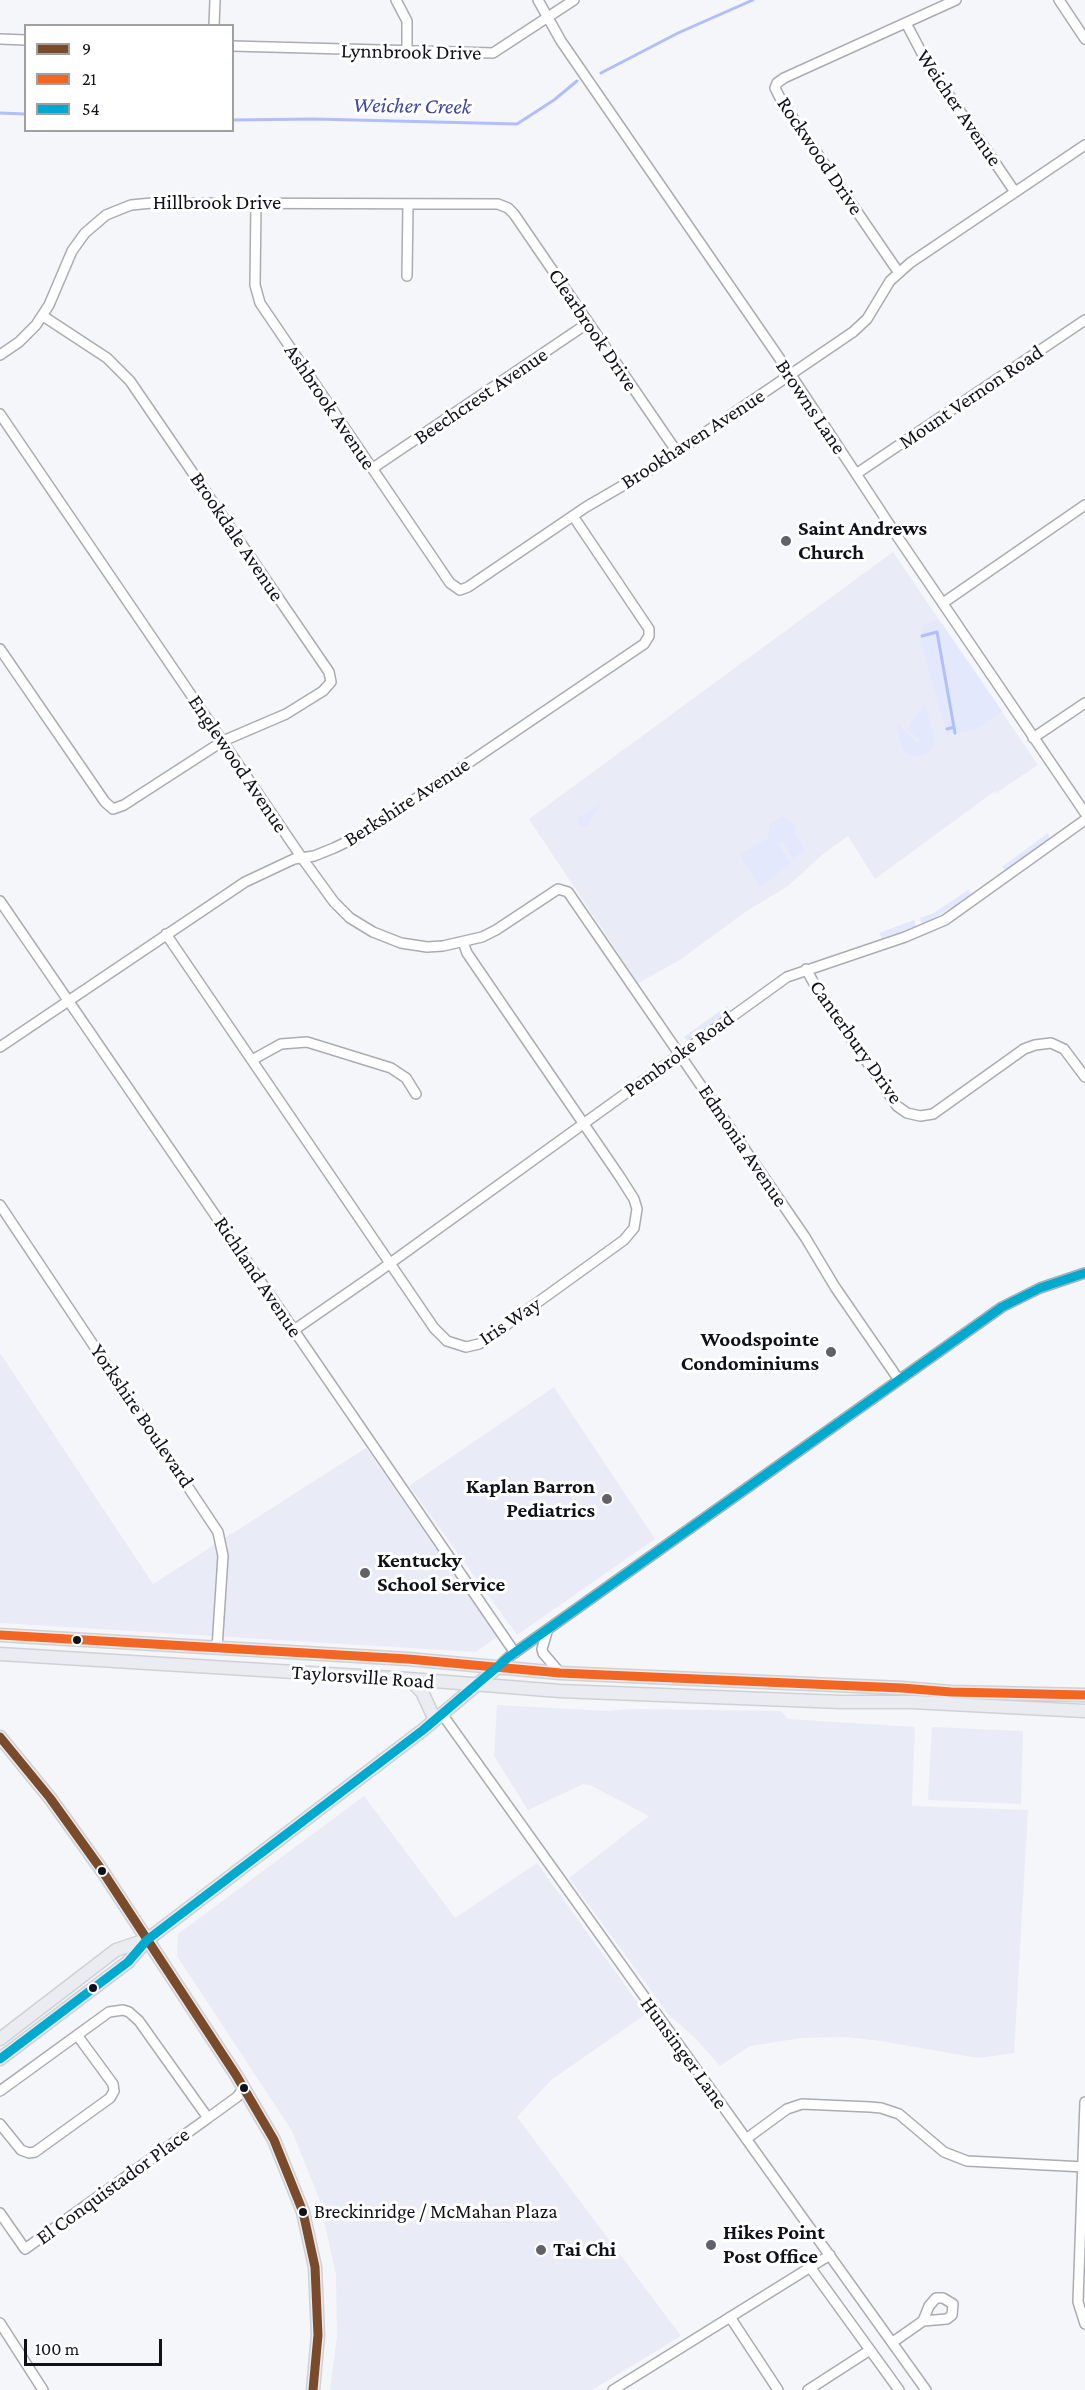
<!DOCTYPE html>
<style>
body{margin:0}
#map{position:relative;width:1085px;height:2390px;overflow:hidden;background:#f5f6fa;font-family:"Crimson Pro",serif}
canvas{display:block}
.legend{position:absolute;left:24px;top:24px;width:210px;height:108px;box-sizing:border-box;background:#fff;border:2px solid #a0a0a3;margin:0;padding:8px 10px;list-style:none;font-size:18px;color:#111219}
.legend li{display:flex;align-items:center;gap:12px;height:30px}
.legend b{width:30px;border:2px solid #a0a0a3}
.scale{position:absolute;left:24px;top:2339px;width:138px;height:27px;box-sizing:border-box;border:3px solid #111219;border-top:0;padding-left:8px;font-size:18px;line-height:21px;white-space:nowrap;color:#111219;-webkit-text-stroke:4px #fff;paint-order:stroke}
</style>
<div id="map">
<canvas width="1085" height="2390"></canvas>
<ul class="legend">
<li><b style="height:8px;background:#7a4b2a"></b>9</li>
<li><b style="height:8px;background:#f26522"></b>21</li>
<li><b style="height:8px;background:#00a9ce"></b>54</li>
</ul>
<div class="scale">100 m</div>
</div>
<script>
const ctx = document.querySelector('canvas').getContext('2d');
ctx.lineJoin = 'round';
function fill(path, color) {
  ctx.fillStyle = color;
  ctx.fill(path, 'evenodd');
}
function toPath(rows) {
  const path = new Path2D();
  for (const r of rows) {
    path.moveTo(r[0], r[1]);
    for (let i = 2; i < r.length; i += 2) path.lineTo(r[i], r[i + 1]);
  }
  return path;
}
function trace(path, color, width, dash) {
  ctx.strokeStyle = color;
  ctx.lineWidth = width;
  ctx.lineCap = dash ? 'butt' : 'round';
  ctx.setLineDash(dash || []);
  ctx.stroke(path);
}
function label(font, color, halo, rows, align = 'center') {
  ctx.font = font + ' "Crimson Pro",serif';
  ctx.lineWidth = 6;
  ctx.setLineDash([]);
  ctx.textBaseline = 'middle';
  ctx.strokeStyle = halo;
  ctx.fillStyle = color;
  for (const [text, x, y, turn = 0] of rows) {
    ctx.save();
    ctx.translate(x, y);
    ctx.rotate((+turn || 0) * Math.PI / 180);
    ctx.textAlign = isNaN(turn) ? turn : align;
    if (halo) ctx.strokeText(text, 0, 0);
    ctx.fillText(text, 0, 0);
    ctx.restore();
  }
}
const built = toPath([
 [893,552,1038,765,996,793,995,791,875,879,848,836,823,854,788,886,745,912,680,960,638,983,529,819],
 [0,1353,153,1584,366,1448,497,1637,476,1652,0,1623],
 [554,1387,655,1539,517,1635,409,1486],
 [497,1705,607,1711,630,1709,781,1711,788,1719,915,1727,912,1806,1028,1810,1014,2053,978,2058,881,2041,845,2037,801,2038,750,2046,720,2066,696,2039,669,2015,569,1878,649,1816,590,1785,583,1784,528,1810,494,1756],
 [932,1727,1023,1731,1021,1804,928,1800],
 [364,1796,455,1918,537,1863,646,2014,551,2080,517,2117,681,2336,592,2390,330,2390,337,2337,336,2275,319,2198,292,2131,177,1956,178,1934]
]);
const green = toPath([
 [936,620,942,624,1002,711,974,730,947,735,946,731,953,728,955,728,954,733,956,732,939,643,939,631,921,635,923,626],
 [935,634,954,726,947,729,945,728,920,638],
 [920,702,925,704,935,741,931,751,927,754,916,757,907,754,903,749,896,726,899,724,916,742,919,741,919,739,907,729,923,707],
 [601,803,587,827,580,827,577,822,579,817],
 [783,816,795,824,795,833,805,850,793,858,783,842,778,844,791,863,760,887,740,855,768,838,770,823],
 [1048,833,1050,839,1006,871,1002,867],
 [968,890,971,895,965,900,922,925,920,918,934,913],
 [914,920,916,927,882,938,879,933],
 [727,1006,730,1011,688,1042,684,1037]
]);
const stream = toPath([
 [601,73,678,33,753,0],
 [0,113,26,114],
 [232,120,314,119,517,124,554,100,577,81],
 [937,632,955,733],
 [922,636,937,632],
 [947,729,954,727]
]);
const minor = toPath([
 [396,0,407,21,407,52],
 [538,0,561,41,791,375,897,536,1085,813],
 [1059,0,1085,39],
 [906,23,927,63,1015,192],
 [214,26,215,0],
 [0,39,26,40],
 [232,46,493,53,574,0],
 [256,203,255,285,260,303,450,583,460,590,468,587,586,507,653,468,853,332,867,319,890,281,910,263,1085,145],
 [899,273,782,102,775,88,777,83,784,78,956,0],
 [407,276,408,204],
 [0,355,19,342,36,325,49,305,72,251,85,233,106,215,131,205,152,203,498,204,508,208,514,214,677,452],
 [0,414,302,858,334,902,350,918,373,932,401,943,427,947,443,946,482,937,496,930,558,889,568,892,805,1237,835,1287,899,1380],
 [373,468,588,323],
 [856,474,1085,320],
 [943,603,1085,505],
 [0,649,105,802,113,809,124,805,223,741,286,714,323,691,331,682,329,672,130,381,107,358,43,316],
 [1033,738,1085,703],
 [0,901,515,1653],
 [166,934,434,1328,447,1341,466,1347,479,1344,487,1339,624,1240,634,1228,637,1209,634,1199,620,1177,467,953,463,942],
 [806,969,816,987,897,1106,907,1113,920,1116,933,1114,1024,1049,1035,1045,1051,1043,1064,1049,1085,1077],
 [0,1047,245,882,294,859,314,856,334,848,365,833,644,644,649,636,649,629,573,516],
 [252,1060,281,1044,307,1042,391,1068,406,1078,416,1094],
 [0,1205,218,1532,223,1556,217,1648],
 [294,1330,378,1272,787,977,905,937,945,920,1085,820],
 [547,1632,542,1649,543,1653,560,1673],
 [498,1667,510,1656,1002,1307,1040,1288,1085,1273],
 [442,1714,926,2390],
 [0,2091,109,2012,123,2010,129,2012,139,2021,208,2118,25,2249,0,2213],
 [1085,2102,1078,2302,1085,2324],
 [208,2118,237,2097,244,2088],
 [0,2124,21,2150,29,2153,35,2152,110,2098,114,2091,113,2084,77,2035],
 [746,2139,787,2109,802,2104,870,2107,881,2108,899,2114,944,2152,967,2161,1085,2167],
 [810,2267,899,2390],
 [730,2317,778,2390],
 [0,2323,43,2390],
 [893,2342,923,2321,947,2319,952,2315,953,2304,943,2298,936,2298,929,2306,923,2321],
 [613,2390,830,2255],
 [808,2390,870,2350]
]);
const major = toPath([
 [0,1635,408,1659,560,1673,902,1688,951,1692,1085,1695],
 [0,1654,409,1679,560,1691,841,1702,912,1702,1085,1711],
 [409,1679,422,1692,435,1720],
 [0,1737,50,1798,101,1869,236,2075,274,2140,303,2212,315,2267,318,2335,313,2390],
 [0,2039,116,1950,146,1940],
 [0,2059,128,1962,147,1940,423,1730,498,1667]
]);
const bus1 = toPath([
 [0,1737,50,1798,101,1869,236,2075,274,2140,303,2212,315,2267,318,2335,313,2390]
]);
const bus2 = toPath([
 [0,1635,408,1659,560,1673,902,1688,951,1692,1085,1695]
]);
const bus3 = toPath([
 [0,2059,128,1962,147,1940,423,1730,510,1656,1002,1307,1040,1288,1085,1273]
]);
const markers = [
 [786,541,6,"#616268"],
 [831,1352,6,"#616268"],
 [607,1499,6,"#616268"],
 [365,1573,6,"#616268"],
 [77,1640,5,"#111219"],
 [102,1871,5,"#111219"],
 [93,1988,5,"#111219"],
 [244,2088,5,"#111219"],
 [303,2212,5,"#111219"],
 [711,2245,6,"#616268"],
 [541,2250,6,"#616268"]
];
const busNames = [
 ["Breckinridge / McMahan Plaza",314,2212]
];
const streetNames = [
 ["Lynnbrook Drive",411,52,1],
 ["Weicher Avenue",959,108,56],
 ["Rockwood Drive",820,156,56],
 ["Hillbrook Drive",217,203],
 ["Clearbrook Drive",593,330,56],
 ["Beechcrest Avenue",481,396,-34],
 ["Mount Vernon Road",971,397,-34],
 ["Ashbrook Avenue",330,407,56],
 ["Browns Lane",811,407,56],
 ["Brookhaven Avenue",693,439,-33],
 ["Brookdale Avenue",237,537,56],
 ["Englewood Avenue",238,764,56],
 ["Berkshire Avenue",407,802,-33],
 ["Canterbury Drive",856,1042,55],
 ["Pembroke Road",679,1054,-36],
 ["Edmonia Avenue",743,1146,56],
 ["Richland Avenue",258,1277,56],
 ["Iris Way",510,1321,-34],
 ["Yorkshire Boulevard",142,1416,56],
 ["Taylorsville Road",363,1677,4],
 ["Hunsinger Lane",684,2053,54],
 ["El Conquistador Place",113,2186,-36]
];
const poiNames = [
 ["Saint Andrews",798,529],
 ["Church",798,553],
 ["Woodspointe",819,1340,"right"],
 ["Condominiums",819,1364,"right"],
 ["Kaplan Barron",595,1487,"right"],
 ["Pediatrics",595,1511,"right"],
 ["Kentucky",377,1561],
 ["School Service",377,1585],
 ["Hikes Point",723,2233],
 ["Post Office",723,2257],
 ["Tai Chi",553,2250]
];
const waterNames = [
 ["Weicher Creek",412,106,1]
];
fill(built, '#e9ebf6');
fill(green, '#e3e8fd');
trace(stream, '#b2befb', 3);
trace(minor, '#abacb2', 12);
trace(major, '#d0d1d4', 15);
trace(minor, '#fefefe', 9);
trace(major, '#ebecf2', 12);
trace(bus1, '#7a4b2a', 9);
trace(bus2, '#f26522', 9);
trace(bus3, '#00a9ce', 9);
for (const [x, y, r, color] of markers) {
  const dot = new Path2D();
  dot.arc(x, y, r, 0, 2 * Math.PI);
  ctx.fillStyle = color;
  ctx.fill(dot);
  trace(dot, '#fff', 2);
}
label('20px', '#111219', '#fff', busNames, 'left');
label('21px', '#111219', '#fff', streetNames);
label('bold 21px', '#111219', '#fff', poiNames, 'left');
label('italic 22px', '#3e45a8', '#fff', waterNames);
</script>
